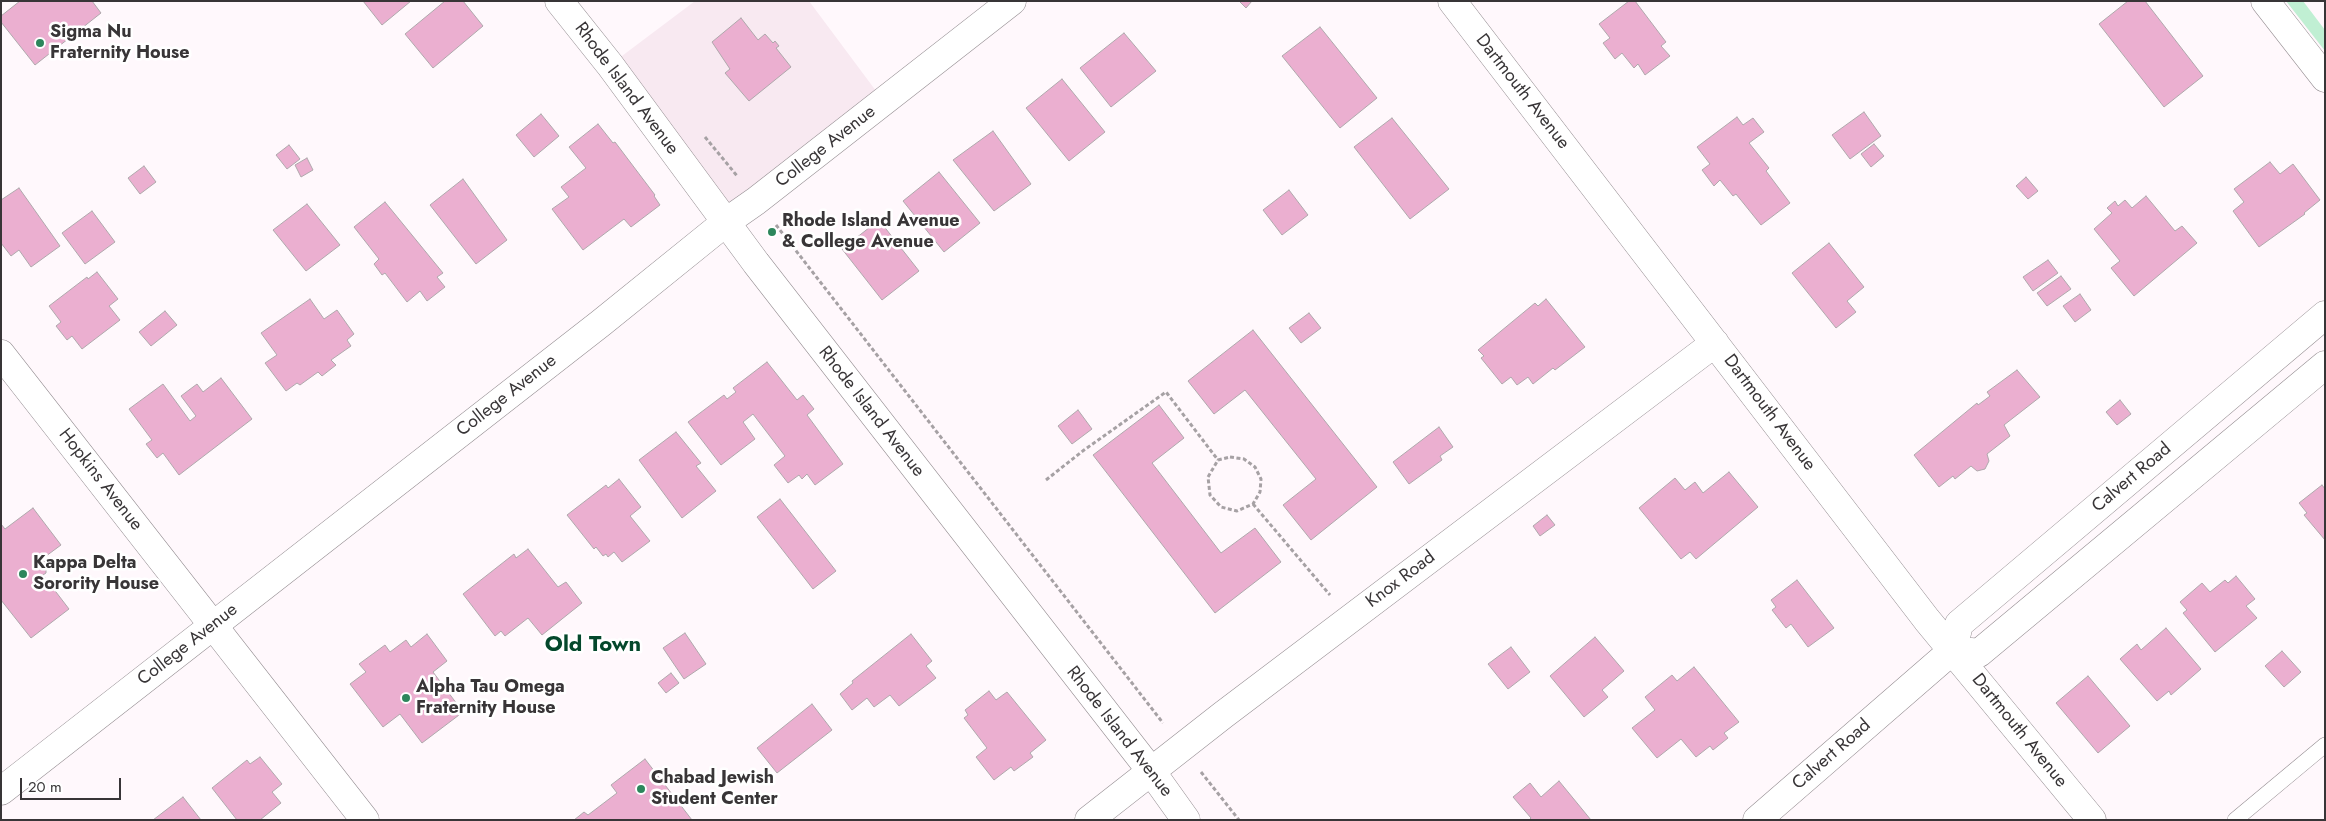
<!DOCTYPE html>
<style>
body{margin:0}
#map{position:relative;width:2326px;height:821px;overflow:hidden;background:#fff8fc;font-family:Jost,sans-serif}
canvas{display:block}
.frame{position:absolute;inset:0;border:2px solid #383537;pointer-events:none}
.scale{position:absolute;left:20px;top:778px;width:101px;height:22px;box-sizing:border-box;border:2px solid #383537;border-top:0;padding-left:6px;font-size:15px;line-height:18px;white-space:nowrap;color:#383537;-webkit-text-stroke:4px #fff;paint-order:stroke}
</style>
<div id="map">
<canvas width="2326" height="821"></canvas>
<div class="frame"></div>
<div class="scale">20 m</div>
</div>
<script>
const ctx = document.querySelector('canvas').getContext('2d');
ctx.lineJoin = 'round';
function fill(path, color) {
  ctx.fillStyle = color;
  ctx.fill(path, 'evenodd');
}
function toPath(rows) {
  const path = new Path2D();
  for (const r of rows) {
    path.moveTo(r[0], r[1]);
    for (let i = 2; i < r.length; i += 2) path.lineTo(r[i], r[i + 1]);
  }
  return path;
}
function trace(path, color, width, dash) {
  ctx.strokeStyle = color;
  ctx.lineWidth = width;
  ctx.lineCap = dash ? 'butt' : 'round';
  ctx.setLineDash(dash || []);
  ctx.stroke(path);
}
function label(font, color, halo, rows, align = 'center') {
  ctx.font = font + ' Jost,sans-serif';
  ctx.lineWidth = 5;
  ctx.setLineDash([]);
  ctx.textBaseline = 'middle';
  ctx.strokeStyle = halo;
  ctx.fillStyle = color;
  for (const [text, x, y, turn = 0] of rows) {
    ctx.save();
    ctx.translate(x, y);
    ctx.rotate((+turn || 0) * Math.PI / 180);
    ctx.textAlign = isNaN(turn) ? turn : align;
    if (halo) ctx.strokeText(text, 0, 0);
    ctx.fillText(text, 0, 0);
    ctx.restore();
  }
}
const built = toPath([
 [695,1,809,1,885,103,726,222,610,65]
]);
const green = toPath([
 [2286,1,2303,1,2325,30,2325,51]
]);
const building = toPath([
 [20,1,92,1,101,13,35,65,1,22,1,16,20,1],
 [363,1,411,1,382,25,363,1],
 [445,1,463,1,483,26,433,68,405,34,445,1],
 [1239,1,1252,1,1246,8,1239,1],
 [1629,1,1635,1,1666,42,1661,46,1670,56,1645,75,1638,64,1634,68,1622,53,1615,59,1603,43,1610,38,1599,24,1629,1],
 [2128,1,2145,1,2203,76,2164,107,2099,24,2128,1],
 [741,18,758,40,765,34,773,43,775,41,779,46,776,48,791,67,749,101,725,73,730,69,712,42,741,18],
 [1320,27,1377,98,1340,128,1282,56,1320,27],
 [1124,33,1156,71,1111,107,1080,68,1124,33],
 [1062,79,1105,132,1069,161,1026,108,1062,79],
 [1864,112,1881,136,1850,159,1832,135,1864,112],
 [541,114,559,136,534,157,516,135,541,114],
 [1737,117,1743,125,1753,118,1764,132,1749,143,1769,168,1766,171,1790,203,1761,225,1736,194,1733,196,1720,180,1714,186,1702,170,1710,164,1697,147,1737,117],
 [1392,118,1449,189,1410,219,1354,147,1392,118],
 [598,124,613,143,615,142,655,195,654,196,660,205,631,227,624,219,583,250,552,209,569,197,561,187,586,168,569,147,598,124],
 [993,131,1031,184,994,211,953,160,993,131],
 [1874,144,1884,156,1871,167,1861,154,1874,144],
 [289,145,300,159,287,169,276,155,289,145],
 [307,158,313,170,301,177,295,165,307,158],
 [2270,162,2280,174,2293,164,2320,200,2304,213,2305,214,2259,247,2233,211,2244,202,2234,189,2270,162],
 [144,166,156,182,140,194,128,178,144,166],
 [939,172,980,223,944,252,903,201,939,172],
 [2026,177,2038,191,2028,199,2016,186,2026,177],
 [463,179,507,240,476,264,430,205,463,179],
 [19,188,60,246,31,267,19,250,11,256,1,243,1,200,19,188],
 [1289,190,1308,215,1282,235,1263,210,1289,190],
 [2146,196,2175,231,2182,226,2197,243,2134,296,2111,268,2120,261,2094,229,2112,213,2107,208,2115,201,2118,206,2125,200,2132,208,2146,196],
 [385,202,443,273,437,277,445,287,427,301,420,291,407,302,385,273,382,275,374,264,379,259,354,227,385,202],
 [307,204,340,245,306,271,273,230,307,204],
 [92,211,115,242,85,264,62,233,92,211],
 [879,220,919,271,882,300,842,249,879,220],
 [1829,243,1864,287,1847,301,1856,312,1836,328,1792,273,1829,243],
 [2048,260,2058,273,2033,291,2023,277,2048,260],
 [97,272,118,299,109,306,120,320,82,349,72,336,67,340,56,326,61,322,49,306,87,277,88,279,97,272],
 [2061,276,2071,289,2047,306,2037,293,2061,276],
 [2080,294,2091,310,2075,322,2063,306,2080,294],
 [310,299,324,319,337,310,354,334,347,340,351,346,331,360,336,365,322,376,318,372,300,385,297,383,286,391,265,363,277,355,261,333,310,299],
 [1546,299,1585,347,1555,370,1553,368,1533,384,1528,377,1517,385,1511,377,1502,384,1481,358,1484,356,1478,350,1535,303,1538,306,1546,299],
 [165,311,177,325,151,346,139,332,165,311],
 [1309,313,1321,328,1301,343,1289,328,1309,313],
 [1253,330,1377,487,1311,540,1283,505,1316,479,1245,390,1214,414,1188,381,1253,330],
 [767,362,797,400,803,395,814,409,807,415,843,464,815,485,807,474,802,479,799,475,788,483,774,465,785,456,753,414,743,422,755,439,721,465,688,422,724,395,727,399,736,392,733,388,767,362],
 [2017,370,2040,397,2004,425,2010,436,1987,454,1989,461,1985,469,1977,471,1971,466,1955,479,1953,476,1939,487,1914,455,1977,403,1978,405,1990,396,1987,392,2017,370],
 [221,378,252,419,179,475,163,453,157,458,146,444,152,440,129,409,163,384,190,421,196,416,181,396,197,384,203,392,221,378],
 [2120,400,2131,414,2117,425,2106,412,2120,400],
 [1159,405,1184,438,1152,463,1221,553,1255,528,1281,562,1215,613,1093,455,1159,405],
 [1078,410,1092,429,1072,444,1058,426,1078,410],
 [1439,427,1453,447,1440,456,1442,460,1409,484,1393,462,1439,427],
 [676,432,701,463,696,466,716,491,682,518,639,460,676,432],
 [1729,472,1758,507,1696,559,1690,552,1681,559,1639,508,1675,478,1685,490,1695,482,1703,493,1729,472],
 [619,479,641,507,630,516,650,541,622,562,614,552,608,557,606,554,603,556,596,547,594,549,567,515,606,485,608,488,619,479],
 [2322,485,2325,489,2325,540,2304,515,2307,513,2299,503,2322,485],
 [780,499,836,571,813,589,757,517,780,499],
 [33,508,61,545,42,559,46,563,46,573,43,575,69,609,31,638,1,600,1,524,5,529,33,508],
 [1547,515,1555,525,1540,536,1533,526,1547,515],
 [528,549,558,587,566,582,582,603,542,635,528,618,505,636,501,631,495,636,463,594,514,554,516,558,528,549],
 [2236,576,2255,599,2246,606,2257,618,2215,652,2183,613,2187,610,2180,602,2202,583,2210,592,2225,580,2228,583,2236,576],
 [1797,580,1834,628,1808,647,1791,624,1786,628,1772,610,1776,607,1771,600,1797,580],
 [2166,628,2201,669,2171,695,2169,691,2157,701,2120,659,2137,644,2141,650,2166,628],
 [685,633,706,664,684,679,663,648,685,633],
 [427,634,447,661,433,672,463,712,422,743,400,714,383,727,350,684,366,672,359,664,385,645,390,652,406,640,411,647,427,634],
 [911,634,932,661,926,666,936,678,899,706,890,695,874,707,867,698,852,710,840,694,853,683,852,681,911,634],
 [1595,637,1624,671,1602,690,1608,697,1584,717,1550,676,1595,637],
 [1511,647,1530,672,1508,689,1488,664,1511,647],
 [2282,651,2301,672,2284,687,2265,666,2282,651],
 [1694,667,1739,722,1724,733,1728,738,1713,750,1710,746,1696,757,1681,739,1657,758,1632,728,1655,710,1645,697,1672,675,1677,681,1694,667],
 [671,673,679,683,666,693,658,683,671,673],
 [2088,676,2130,726,2098,753,2056,703,2088,676],
 [989,691,996,700,1007,692,1046,740,1030,753,1033,757,1014,771,1011,767,994,780,976,757,987,748,964,718,968,715,965,710,989,691],
 [812,704,832,730,777,773,757,748,812,704],
 [260,757,282,784,272,792,281,803,260,820,237,820,212,788,247,760,250,764,260,757],
 [645,759,692,820,574,820,584,812,588,815,617,793,611,785,645,759],
 [1559,781,1591,820,1529,820,1531,818,1513,797,1530,783,1541,797,1559,781],
 [183,797,201,820,153,820,183,797]
]);
const path = toPath([
 [705,137,738,177],
 [776,225,1163,723],
 [1230,457,1244,459,1255,467,1261,479,1260,492,1253,504,1237,511,1221,507,1210,495,1208,477,1218,460,1230,457],
 [1046,480,1084,450,1166,392,1218,460],
 [1253,504,1330,595],
 [1201,772,1239,820]
]);
const service = toPath([
 [2235,820,2325,745]
]);
const minor = toPath([
 [559,1,610,65,756,263,1151,771,1186,820],
 [1452,1,1927,620,2092,820],
 [2265,1,2325,78],
 [1,354,365,820],
 [1953,650,1979,653,2325,365],
 [1,791,601,323,726,222,756,201,1012,1],
 [1089,820,1223,715,1715,343],
 [1757,820,1953,650,1959,624,2325,315]
]);
const markers = [
 [40,43,5,"#2d865c"],
 [772,232,5,"#2d865c"],
 [23,574,5,"#2d865c"],
 [406,698,5,"#2d865c"],
 [641,789,5,"#2d865c"]
];
const poiNames = [
 ["Sigma Nu",50,33],
 ["Fraternity House",50,54],
 ["Rhode Island Avenue",782,222],
 ["& College Avenue",782,243],
 ["Kappa Delta",33,564],
 ["Sorority House",33,585],
 ["Alpha Tau Omega",416,688],
 ["Fraternity House",416,709],
 ["Chabad Jewish",651,779],
 ["Student Center",651,800]
];
const streetNames = [
 ["Rhode Island Avenue",626,89,53],
 ["Dartmouth Avenue",1522,92,52],
 ["College Avenue",826,147,-38],
 ["College Avenue",507,396,-38],
 ["Rhode Island Avenue",871,412,52],
 ["Dartmouth Avenue",1769,413,53],
 ["Calvert Road",2132,478,-40],
 ["Hopkins Avenue",100,480,52],
 ["Knox Road",1401,580,-37],
 ["College Avenue",188,645,-38],
 ["Dartmouth Avenue",2019,731,51],
 ["Rhode Island Avenue",1119,732,52],
 ["Calvert Road",1832,755,-41]
];
const districtNames = [
 ["Old Town",593,646]
];
fill(built, '#f8e9f1');
fill(green, '#c0efd3');
fill(building, '#ebafd0');
trace(building, '#afa8ac', 1);
trace(service, '#948d91', 16);
trace(minor, '#948d91', 29);
trace(path, '#a6a1a4', 3, [4, 2.5]);
trace(service, '#fff', 15);
trace(minor, '#fff', 28);
for (const [x, y, r, color] of markers) {
  const dot = new Path2D();
  dot.arc(x, y, r, 0, 2 * Math.PI);
  ctx.fillStyle = color;
  ctx.fill(dot);
  trace(dot, '#fff', 2);
}
label('bold 18px', '#383537', '#fff', poiNames, 'left');
label('18px', '#383537', '#fff', streetNames);
label('bold 22px', '#04482c', '#fff', districtNames);
</script>
